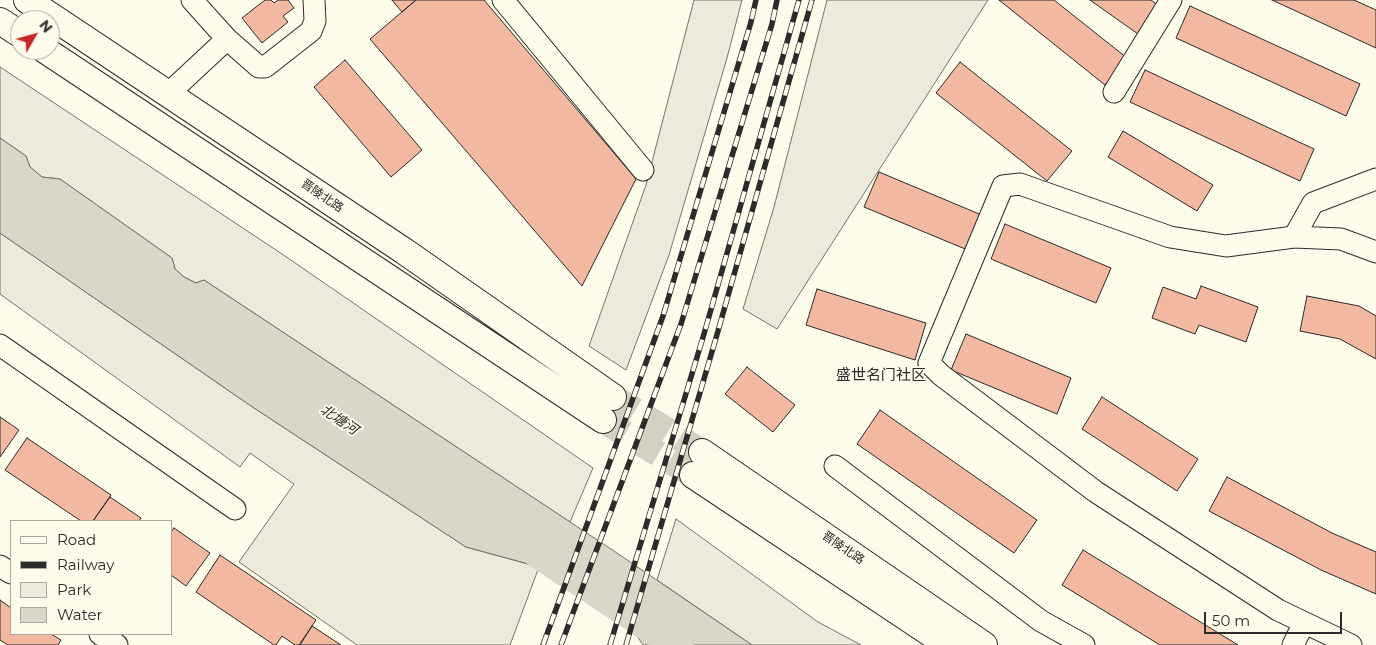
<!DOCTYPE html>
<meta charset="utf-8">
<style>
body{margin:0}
#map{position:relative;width:1376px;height:645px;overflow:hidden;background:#fdfbea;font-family:Montserrat,sans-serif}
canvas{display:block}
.legend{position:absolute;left:10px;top:520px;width:162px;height:115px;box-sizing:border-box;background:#fdfbea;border:1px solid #a9a89e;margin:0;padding:6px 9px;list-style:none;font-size:15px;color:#2b2b2b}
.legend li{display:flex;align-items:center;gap:10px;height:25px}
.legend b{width:25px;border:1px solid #a9a89e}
.north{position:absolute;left:10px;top:10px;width:50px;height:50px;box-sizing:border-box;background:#fdfbea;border:1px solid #a9a89e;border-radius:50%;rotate:52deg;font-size:14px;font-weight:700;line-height:20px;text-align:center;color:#2b2b2b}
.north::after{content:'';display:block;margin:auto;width:18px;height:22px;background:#c62828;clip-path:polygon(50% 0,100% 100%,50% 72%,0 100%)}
.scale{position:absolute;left:1204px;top:612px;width:138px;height:22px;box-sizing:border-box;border:2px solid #2b2b2b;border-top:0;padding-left:6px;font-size:15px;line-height:18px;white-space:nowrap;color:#2b2b2b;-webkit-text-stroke:4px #fdfbea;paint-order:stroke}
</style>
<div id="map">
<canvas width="1376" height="645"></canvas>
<ul class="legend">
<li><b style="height:6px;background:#fdfbea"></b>Road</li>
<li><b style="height:6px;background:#2b2b2b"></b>Railway</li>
<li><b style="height:14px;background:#ecebdb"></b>Park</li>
<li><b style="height:14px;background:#d8d7c9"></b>Water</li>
</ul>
<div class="north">N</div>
<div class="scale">50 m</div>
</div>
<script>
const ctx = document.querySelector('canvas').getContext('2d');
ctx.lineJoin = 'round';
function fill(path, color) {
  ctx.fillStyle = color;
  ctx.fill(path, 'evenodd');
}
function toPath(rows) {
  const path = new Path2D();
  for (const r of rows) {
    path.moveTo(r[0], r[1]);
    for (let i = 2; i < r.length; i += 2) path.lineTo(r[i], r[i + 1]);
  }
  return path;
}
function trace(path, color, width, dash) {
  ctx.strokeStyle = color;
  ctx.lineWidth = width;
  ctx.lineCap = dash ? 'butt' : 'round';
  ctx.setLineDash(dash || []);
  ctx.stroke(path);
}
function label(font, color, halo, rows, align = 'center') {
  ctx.font = font + ' Montserrat,"Noto Sans SC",sans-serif';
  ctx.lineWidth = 4;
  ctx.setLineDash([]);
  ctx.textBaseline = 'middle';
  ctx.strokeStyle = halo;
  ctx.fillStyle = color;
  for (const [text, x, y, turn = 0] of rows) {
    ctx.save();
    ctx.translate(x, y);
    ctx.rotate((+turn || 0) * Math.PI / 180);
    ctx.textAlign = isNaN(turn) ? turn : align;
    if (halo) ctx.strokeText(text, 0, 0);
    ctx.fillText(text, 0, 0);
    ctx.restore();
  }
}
const green = toPath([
 [694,0,742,0,727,58,669,255,626,370,589,346,646,185,694,0],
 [827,0,988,0,777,329,743,309,774,207,827,0],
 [0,67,285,256,593,468,570,522,204,280,196,283,184,277,175,269,172,258,60,179,42,177,30,167,26,156,0,138,0,67],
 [0,233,251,406,466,547,539,567,510,645,357,645,239,562,294,484,250,453,240,467,0,294,0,233],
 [676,519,818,622,861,645,752,645,657,580,676,519]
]);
const water = toPath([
 [0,138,26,156,30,167,42,177,60,179,172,258,175,269,184,277,196,283,204,280,617,553,752,645,643,645,602,584,466,547,251,406,0,233,0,138]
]);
const river = toPath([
 [539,553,678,645]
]);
const building = toPath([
 [265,0,271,0,274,3,278,0,288,0,294,8,283,16,288,22,262,43,242,18,265,0],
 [392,0,416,0,402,12,392,0],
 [416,0,484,0,636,179,582,286,370,39,416,0],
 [999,0,1054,0,1127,58,1105,85,999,0],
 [1090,0,1151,0,1159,6,1138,34,1090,0],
 [1272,0,1354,0,1376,10,1376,48,1272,0],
 [1190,6,1360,84,1346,116,1176,38,1190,6],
 [345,60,422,150,391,177,314,87,345,60],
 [960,62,1072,151,1047,181,936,93,960,62],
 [1145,70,1314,149,1300,181,1130,102,1145,70],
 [1123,131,1213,185,1197,211,1108,157,1123,131],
 [879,172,984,216,970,251,864,207,879,172],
 [1005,224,1111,268,1096,303,991,259,1005,224],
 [1201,286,1258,307,1246,342,1199,325,1195,334,1152,318,1163,287,1196,299,1201,286],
 [817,289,926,323,915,360,806,325,817,289],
 [1307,296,1359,306,1376,316,1376,359,1340,339,1300,331,1307,296],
 [966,334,1071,378,1057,414,951,370,966,334],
 [747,367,795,405,773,432,725,394,747,367],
 [1102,397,1198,459,1177,491,1082,429,1102,397],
 [880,410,1037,520,1014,553,857,444,880,410],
 [0,417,19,430,0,457,0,417],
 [27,438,111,495,93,521,81,521,5,470,27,438],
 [1227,477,1332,533,1376,552,1376,594,1321,570,1209,511,1227,477],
 [110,497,141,518,139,521,93,521,110,497],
 [174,528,210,553,186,586,171,575,171,532,174,528],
 [1083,550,1238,645,1160,645,1062,585,1083,550],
 [220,555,316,620,299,645,295,645,282,636,276,645,274,645,196,592,220,555],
 [0,600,11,608,11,634,51,634,61,640,58,645,8,645,0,640,0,600],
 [312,626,341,645,300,645,312,626]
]);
const majorTunnel = toPath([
 [613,397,702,452],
 [603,420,693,475]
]);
const minor = toPath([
 [192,0,227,39,259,67,265,67,311,31,315,21,314,0],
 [503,0,643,170],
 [1114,92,1171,0],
 [168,94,227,39],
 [1294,237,1313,203,1376,179],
 [0,345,235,509],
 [835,466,1041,621,1084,645],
 [0,566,11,573],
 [100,634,117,645],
 [1293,645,1304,623],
 [1351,645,1278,610,1096,492,941,375,929,363,1003,186,1020,184,1170,237,1226,246,1294,237,1341,239,1376,252]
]);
const major = toPath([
 [27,0,404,251,613,397],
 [0,21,20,34],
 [45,50,603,420],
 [702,452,984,645],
 [693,475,948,645]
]);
const rail = toPath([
 [543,645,663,316,751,22,756,0],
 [561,645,681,324,772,24,777,0],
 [610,645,704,334,799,0],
 [626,645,716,338,812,0]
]);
const streetNames = [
 ["晋陵北路",322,196,34],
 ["晋陵北路",843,548,34]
];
const waterNames = [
 ["北塘河",339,420,34]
];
const quarterNames = [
 ["盛世名门社区",881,376]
];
fill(green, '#ecebdb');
trace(green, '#74746e', 1);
fill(water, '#d8d7c9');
trace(water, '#74746e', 1);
trace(river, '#d8d7c9', 32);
fill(building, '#f2b8a0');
trace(building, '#2b2b2b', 1);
trace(majorTunnel, '#d3d1c4', 26, [26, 13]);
trace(minor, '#2b2b2b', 23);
trace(major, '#2b2b2b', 28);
trace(minor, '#fdfbea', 21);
trace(major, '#fdfbea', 26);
trace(rail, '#2b2b2b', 5.5);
trace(rail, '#fdfbea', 4, [11]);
label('12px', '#2b2b2b', '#fdfbea', streetNames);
label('italic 14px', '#2b2b2b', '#fdfbea', waterNames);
label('15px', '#2b2b2b', '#fdfbea', quarterNames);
</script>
